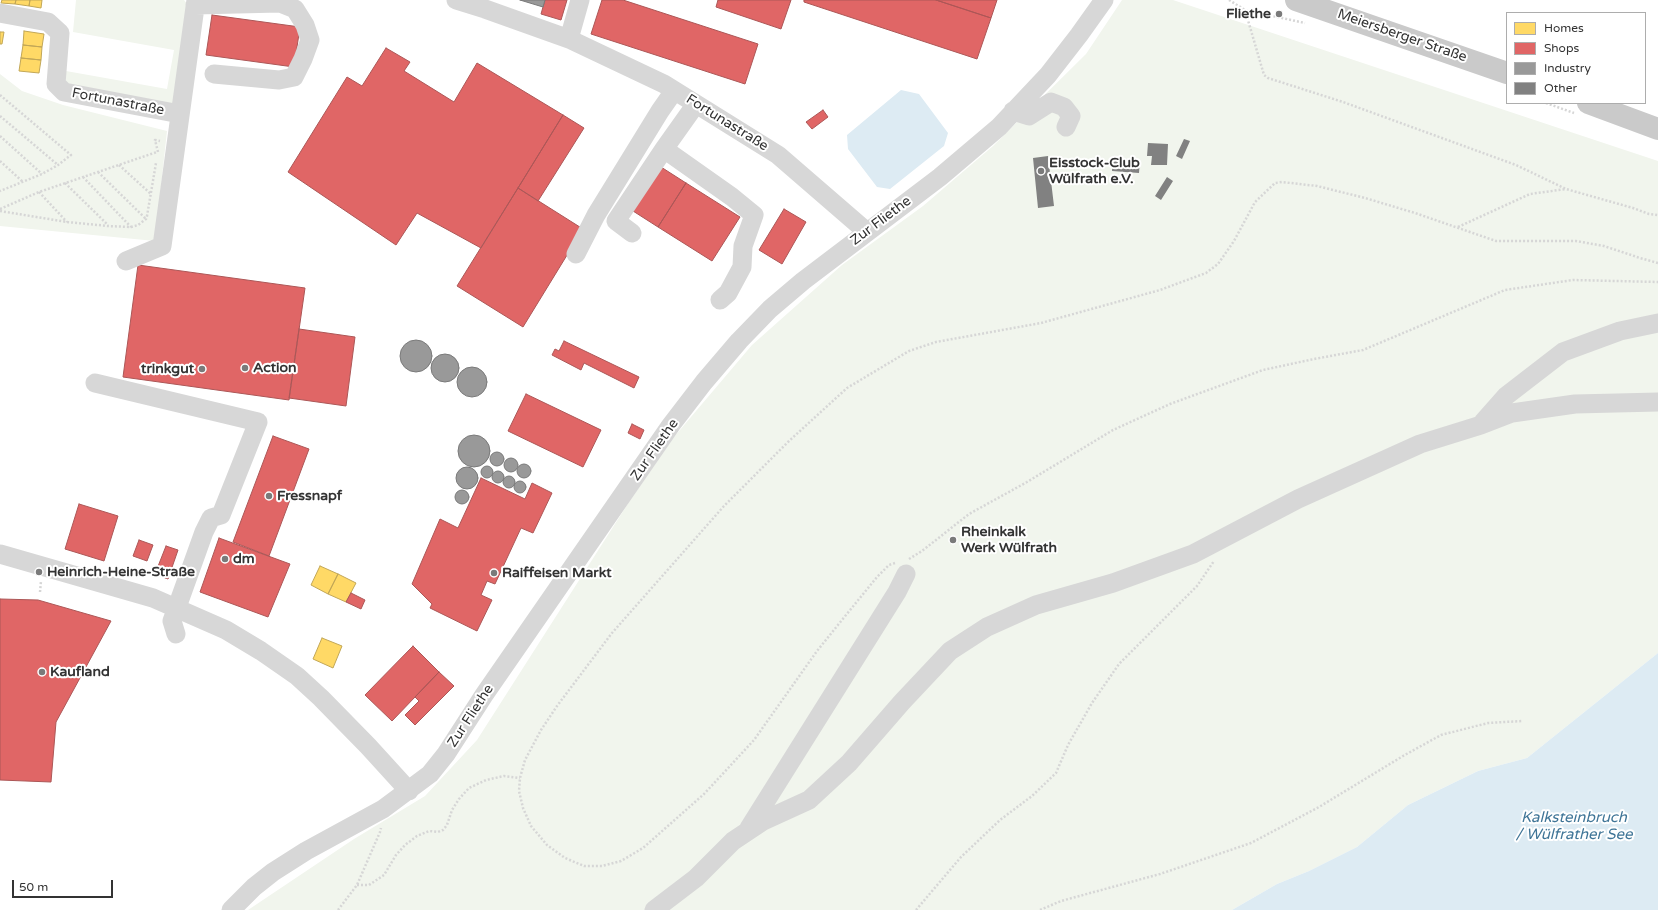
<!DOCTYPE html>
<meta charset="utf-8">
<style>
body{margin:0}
#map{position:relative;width:1658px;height:910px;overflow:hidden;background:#fff;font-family:"Varela Round",sans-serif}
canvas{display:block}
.legend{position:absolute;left:1506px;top:12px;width:140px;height:92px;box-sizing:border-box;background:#fff;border:1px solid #adadad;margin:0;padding:5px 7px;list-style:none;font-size:12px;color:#333}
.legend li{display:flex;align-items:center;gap:8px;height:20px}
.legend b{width:20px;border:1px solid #adadad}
.scale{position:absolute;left:12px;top:880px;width:101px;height:18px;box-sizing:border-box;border:2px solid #333;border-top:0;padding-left:5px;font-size:12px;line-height:14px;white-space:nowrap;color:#333;-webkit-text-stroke:3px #fff;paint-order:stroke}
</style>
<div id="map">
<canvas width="1658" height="910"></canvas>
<ul class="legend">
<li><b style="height:11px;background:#ffd966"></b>Homes</li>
<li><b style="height:11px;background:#e06666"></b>Shops</li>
<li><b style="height:11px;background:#999"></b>Industry</li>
<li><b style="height:11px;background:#818181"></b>Other</li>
</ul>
<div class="scale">50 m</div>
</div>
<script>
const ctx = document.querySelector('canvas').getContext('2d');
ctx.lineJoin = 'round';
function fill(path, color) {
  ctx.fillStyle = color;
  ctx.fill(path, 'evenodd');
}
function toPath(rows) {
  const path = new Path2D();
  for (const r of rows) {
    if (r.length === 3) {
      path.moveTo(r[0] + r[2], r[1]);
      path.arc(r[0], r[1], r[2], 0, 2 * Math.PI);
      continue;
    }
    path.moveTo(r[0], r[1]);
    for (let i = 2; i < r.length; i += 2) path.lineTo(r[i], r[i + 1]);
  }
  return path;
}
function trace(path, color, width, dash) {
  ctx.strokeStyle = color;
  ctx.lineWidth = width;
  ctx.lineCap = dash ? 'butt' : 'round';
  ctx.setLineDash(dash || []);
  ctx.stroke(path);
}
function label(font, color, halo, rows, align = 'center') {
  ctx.font = font + ' "Varela Round",sans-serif';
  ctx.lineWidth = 4;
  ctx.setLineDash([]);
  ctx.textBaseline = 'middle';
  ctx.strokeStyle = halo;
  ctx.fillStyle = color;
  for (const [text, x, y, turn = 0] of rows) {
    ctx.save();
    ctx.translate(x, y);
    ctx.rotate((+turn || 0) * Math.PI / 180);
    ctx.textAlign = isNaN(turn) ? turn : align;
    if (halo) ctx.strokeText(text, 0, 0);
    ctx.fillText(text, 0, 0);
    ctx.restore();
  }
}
const green = toPath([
 [76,0,184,0,188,5,172,108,66,90,66,71,167,89,174,50,73,32],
 [1122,0,1173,0,1658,161,1658,653,1527,758,1478,771,1408,805,1357,847,1309,871,1277,884,1232,910,248,910,354,839,425,796,477,740,629,502,674,437,752,345,842,265,923,206,993,146,1086,54],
 [0,74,22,91,63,105,167,131,155,241,0,226]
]);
const water = toPath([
 [901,90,919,94,948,133,944,146,890,189,877,187,848,149,847,135],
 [1658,653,1658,910,1232,910,1277,884,1309,871,1357,847,1408,805,1478,771,1527,758]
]);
const homes = toPath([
 [2,0,16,0,15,4,1,3,2,0],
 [16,0,30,0,29,6,15,4,16,0],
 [30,0,42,0,41,8,29,6,30,0],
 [24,31,44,34,42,47,23,45,24,31],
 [0,32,4,32,2,44,0,44,0,32],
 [23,45,42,47,41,60,21,58,23,45],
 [21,58,41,60,39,73,19,71,21,58],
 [320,566,338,574,328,594,311,585,320,566],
 [338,574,356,583,346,602,328,594,338,574],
 [322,638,342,646,333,668,313,659,322,638]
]);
const shops = toPath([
 [545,0,567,0,561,20,541,14,545,0],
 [602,0,623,0,758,44,745,84,591,34,602,0],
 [718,0,791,0,781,29,716,7,718,0],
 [804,0,936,0,991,18,977,59,804,2,804,0],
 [936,0,997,0,991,18,936,0],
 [212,15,300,27,294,67,206,55,212,15],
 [386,48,410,62,404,71,454,102,477,63,563,115,481,248,417,213,396,245,288,172,347,77,362,86,386,48],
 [823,110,828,117,812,129,806,122,823,110],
 [563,115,584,128,538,201,518,188,563,115],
 [661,167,686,183,658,227,633,211,661,167],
 [686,183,740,217,712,261,658,227,686,183],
 [518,188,583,229,523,327,457,286,518,188],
 [784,209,806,222,782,264,759,250,784,209],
 [138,265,305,288,289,400,123,377,138,265],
 [299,329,355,337,346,406,289,398,299,329],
 [564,341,639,377,634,388,584,363,581,370,552,355,555,349,559,351,564,341],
 [526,394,601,430,583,467,508,431,526,394],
 [632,424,644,430,640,439,628,433,632,424],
 [273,436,309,449,269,556,233,542,273,436],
 [481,478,525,499,532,483,552,493,533,533,521,528,495,584,487,581,481,595,492,600,477,631,430,608,432,604,412,584,440,519,458,528,481,478],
 [79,504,118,516,104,561,65,549,79,504],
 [219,538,290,564,268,617,200,592,219,538],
 [139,540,153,545,147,561,133,556,139,540],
 [166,546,178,550,168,579,155,574,166,546],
 [351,593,365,600,361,609,346,602,351,593],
 [0,599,38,600,111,621,56,722,51,782,0,780,0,599],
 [413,646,439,672,392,721,365,695,413,646],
 [439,672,454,686,415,725,405,715,419,701,415,697,439,672]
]);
const industry = toPath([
 [520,0,545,0,543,7,520,0],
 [416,356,16],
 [445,368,14],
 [472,382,15],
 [474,451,16],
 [497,459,7],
 [511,465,7],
 [524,471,7],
 [487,472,6],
 [467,478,11],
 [498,477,6],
 [509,482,6],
 [520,487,6],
 [462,497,7]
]);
const building = toPath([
 [1184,139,1190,141,1182,159,1176,156],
 [1148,143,1168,144,1167,165,1151,165,1152,156,1147,156],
 [1048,156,1054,206,1038,208,1033,158],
 [1113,158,1140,160,1139,173,1112,171],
 [1167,177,1173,181,1161,200,1155,196]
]);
const path = toPath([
 [1229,0,1245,10,1305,23],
 [1245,10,1264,75,1268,78,1343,102,1516,165,1566,189,1633,208,1649,214,1658,215],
 [0,95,71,155,58,165,42,174,0,191],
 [1546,103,1574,113],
 [0,116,58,165],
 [0,136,42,174],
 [158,152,155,140,160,141],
 [0,161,23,182],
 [119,165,151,194],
 [98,172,146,219],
 [83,177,131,227],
 [65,183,108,225],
 [39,192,67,222],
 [0,209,39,192,157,152],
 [0,211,67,222,108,226,131,227,138,225,146,219,147,216,156,163],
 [1458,227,1530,194,1566,189],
 [909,559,922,551,969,514,1027,482,1113,430,1170,404,1263,370,1314,359,1363,350,1505,290,1573,280,1658,282],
 [895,563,889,565,877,577,846,615,817,651,754,740,730,766,704,794,643,848,621,861,602,866,584,866,565,858,547,845,531,826,523,808,519,791,520,778,525,760,541,730,557,706,612,633,724,506,789,441,847,388,909,351,936,342,1041,323,1160,290,1206,273,1218,264,1234,241,1255,202,1275,183,1282,182,1317,186,1365,198,1415,213,1496,241,1576,241,1604,246,1640,258,1658,263],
 [40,592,41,581],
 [357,885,369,885,384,875,396,855,405,845,417,836,429,831,438,832,443,830,447,825,452,810,459,799,469,788,486,780,504,776,520,778],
 [338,910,357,885,380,832,381,828],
 [916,910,961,857,1000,820,1032,796,1056,773,1068,745,1092,703,1119,664,1197,586,1214,561],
 [1040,910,1061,901,1160,874,1251,843,1319,807,1403,756,1441,735,1488,723,1522,721]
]);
const minor = toPath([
 [456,0,485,9,569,39,664,84,778,155,867,232],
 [195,5,280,3,295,9,305,25,310,40,303,59,294,77,279,80,214,74],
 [0,13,48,22,60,33,56,84,64,92,180,114],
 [569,39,580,0],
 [696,104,664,149,732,197,754,215,743,246,742,267,728,293,720,300],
 [1013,111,1029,116,1051,102,1064,107,1071,116,1066,127],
 [632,233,616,221,664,149],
 [576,254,596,215,660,111,674,91],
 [126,261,162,246,196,0],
 [95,383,258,422,221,515,211,518,204,532,172,621,176,634],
 [1483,422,1506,396,1563,352,1620,331,1658,323],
 [0,554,153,598,226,630,261,651,297,676,321,698,368,746,409,791],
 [749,828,897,592,906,574],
 [231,910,254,887,273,872,306,851,383,809,430,774,446,754,484,695,671,425,704,382,739,341,770,309,803,281,940,177,999,127,1048,75,1079,35,1104,0],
 [654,910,696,878,733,841,763,821,809,800,849,763,902,702,950,651,987,627,1036,605,1113,583,1193,554,1298,499,1420,444,1481,425,1512,413,1575,404,1658,402]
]);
const major = toPath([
 [1296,0,1507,73],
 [1588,103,1658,129]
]);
const markers = [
 [1279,14,4,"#7a7a7a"],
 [1041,171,4,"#7a7a7a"],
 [245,368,4,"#7a7a7a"],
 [202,369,4,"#7a7a7a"],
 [269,496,4,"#7a7a7a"],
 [953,540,4,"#7a7a7a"],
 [225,559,4,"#7a7a7a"],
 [39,572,4,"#7a7a7a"],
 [494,573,4,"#7a7a7a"],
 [42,672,4,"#7a7a7a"]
];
const poiNames = [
 ["Fliethe",1271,14,"right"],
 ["Eisstock-Club",1049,163],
 ["Wülfrath e.V.",1049,179],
 ["Action",253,368],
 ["trinkgut",194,369,"right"],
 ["Fressnapf",277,496],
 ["Rheinkalk",961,532],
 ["Werk Wülfrath",961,548],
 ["dm",233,559],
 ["Heinrich-Heine-Straße",47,572],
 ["Raiffeisen Markt",502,573],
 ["Kaufland",50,672]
];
const streetNames = [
 ["Meiersberger Straße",1402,36,19],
 ["Fortunastraße",118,102,11],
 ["Fortunastraße",727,123,32],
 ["Zur Fliethe",881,221,-37],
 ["Zur Fliethe",655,450,-55],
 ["Zur Fliethe",471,716,-57]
];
const waterNames = [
 ["Kalksteinbruch",1574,818],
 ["/ Wülfrather See",1574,835]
];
fill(green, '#f1f5ed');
fill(water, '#ddebf3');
fill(homes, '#ffd966');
trace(homes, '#c2a757', 1);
fill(shops, '#e06666');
trace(shops, '#ac5757', 1);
fill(industry, '#999');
trace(industry, '#7a7a7a', 1);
fill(building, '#818181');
trace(path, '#d6d6d6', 2.5, [2, 2]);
trace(minor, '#d7d7d7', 19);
trace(major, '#cacaca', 22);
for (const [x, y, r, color] of markers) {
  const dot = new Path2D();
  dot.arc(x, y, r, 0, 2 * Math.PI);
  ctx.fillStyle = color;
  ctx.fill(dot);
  trace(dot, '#fff', 1.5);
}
label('bold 14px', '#333', '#fff', poiNames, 'left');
label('14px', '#333', '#fff', streetNames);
label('italic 15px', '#3f7597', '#fff', waterNames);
</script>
